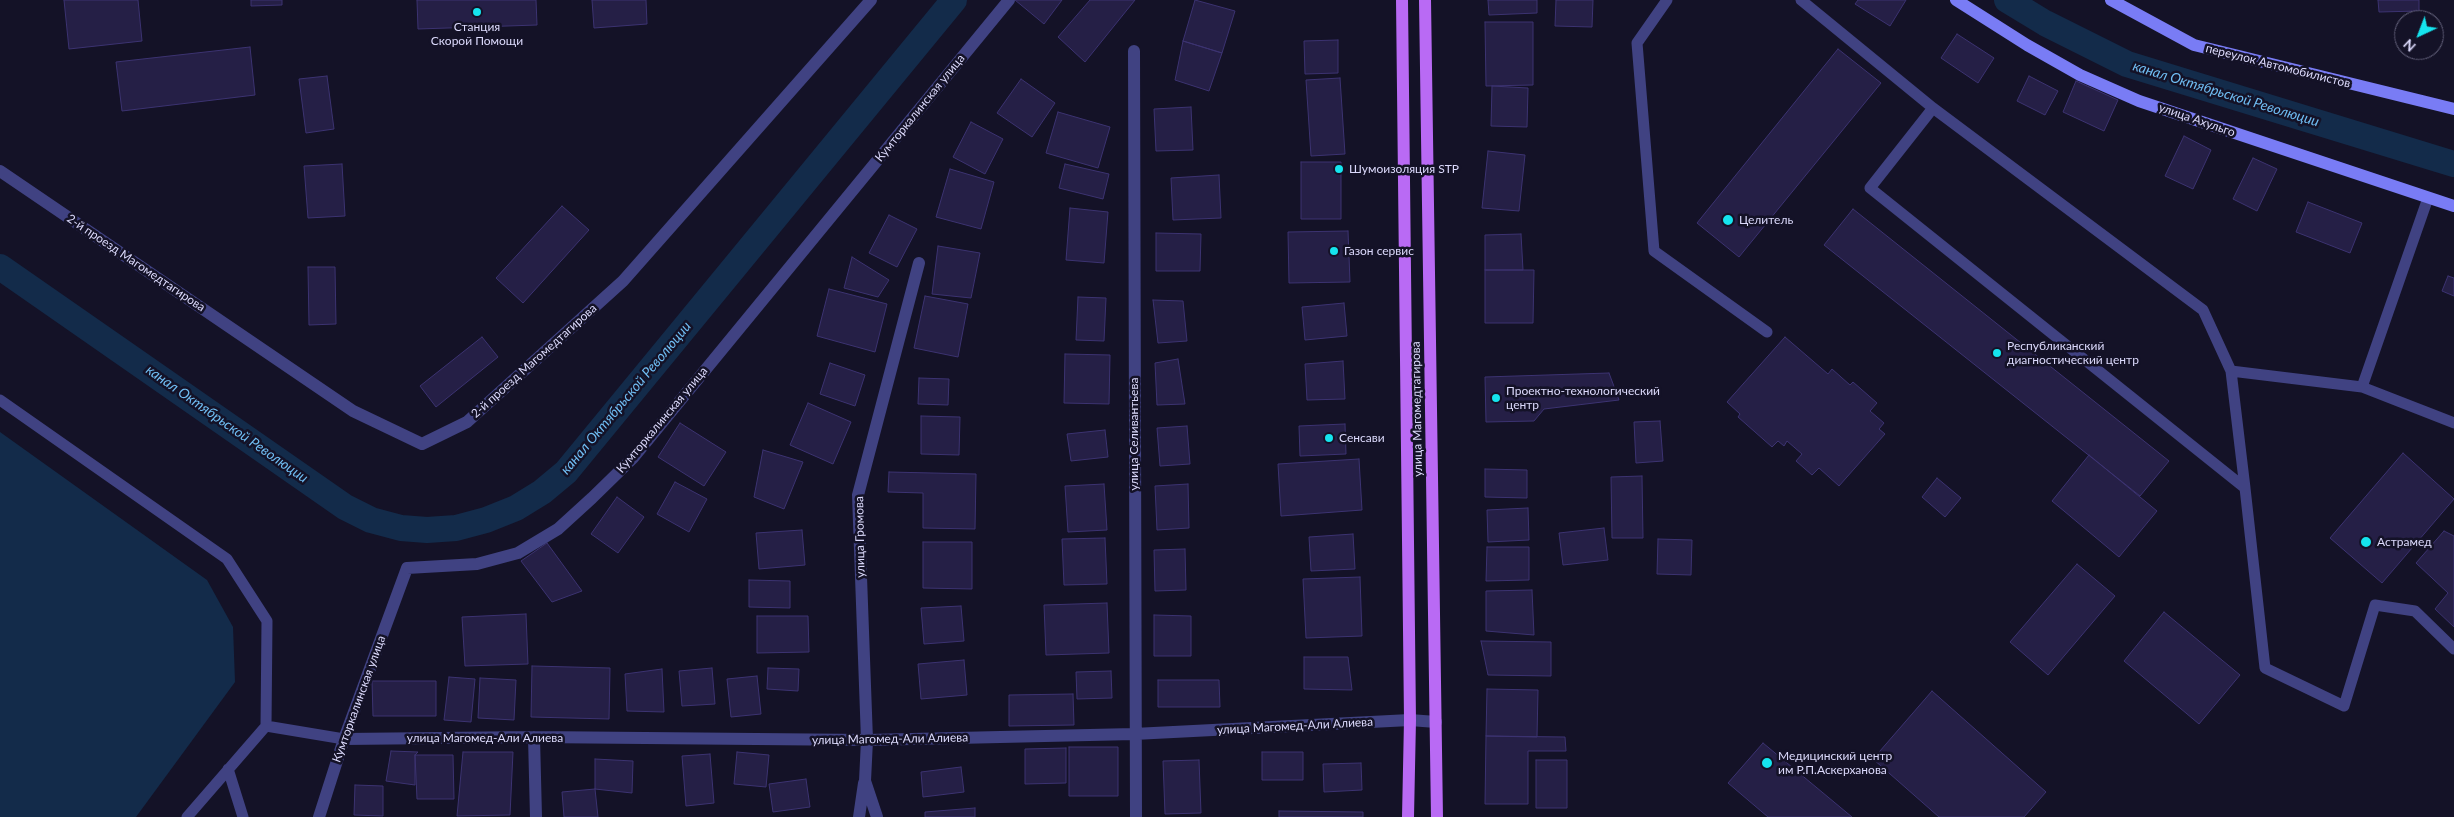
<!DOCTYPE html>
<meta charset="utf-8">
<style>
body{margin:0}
#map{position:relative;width:2454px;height:817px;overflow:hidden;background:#141227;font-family:Lato,sans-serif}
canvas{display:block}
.north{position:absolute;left:2394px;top:10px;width:50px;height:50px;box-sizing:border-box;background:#141227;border:1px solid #64627c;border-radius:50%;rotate:223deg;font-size:14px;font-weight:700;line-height:20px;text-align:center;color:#dcdafc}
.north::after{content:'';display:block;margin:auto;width:18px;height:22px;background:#15e4ee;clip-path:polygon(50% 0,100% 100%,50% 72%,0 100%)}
</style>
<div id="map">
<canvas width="2454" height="817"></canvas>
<div class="north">N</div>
</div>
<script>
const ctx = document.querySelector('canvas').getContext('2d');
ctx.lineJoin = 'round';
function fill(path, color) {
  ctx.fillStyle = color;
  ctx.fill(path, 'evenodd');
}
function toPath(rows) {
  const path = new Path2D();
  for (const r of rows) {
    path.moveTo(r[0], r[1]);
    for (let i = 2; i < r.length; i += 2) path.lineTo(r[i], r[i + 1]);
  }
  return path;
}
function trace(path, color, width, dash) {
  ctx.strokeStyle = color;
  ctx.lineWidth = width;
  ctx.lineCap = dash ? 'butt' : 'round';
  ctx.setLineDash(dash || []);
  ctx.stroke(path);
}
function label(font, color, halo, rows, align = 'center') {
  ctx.font = font + ' Lato,sans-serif';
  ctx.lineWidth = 5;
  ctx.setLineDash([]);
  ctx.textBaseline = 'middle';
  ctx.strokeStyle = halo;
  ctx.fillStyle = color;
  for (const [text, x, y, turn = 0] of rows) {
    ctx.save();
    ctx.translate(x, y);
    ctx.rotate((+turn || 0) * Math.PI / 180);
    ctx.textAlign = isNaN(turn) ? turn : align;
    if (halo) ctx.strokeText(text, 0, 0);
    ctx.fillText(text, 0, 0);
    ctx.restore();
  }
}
const water = toPath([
 [0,432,207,580,233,627,235,682,136,817,0,817]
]);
const canal = toPath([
 [2007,0,2045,23,2127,64,2454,164],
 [0,267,345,507,371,520,401,528,427,530,456,528,486,520,516,508,542,492,566,472,954,0]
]);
const building = toPath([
 [64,0,138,0,142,41,69,49,64,0],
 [251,0,282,0,282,5,251,6,251,0],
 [417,0,536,0,537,25,418,29,417,0],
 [592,0,646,0,647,24,594,28,592,0],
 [1015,0,1062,0,1044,24,1015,0],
 [1090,0,1135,0,1085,62,1058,37,1090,0],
 [1195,0,1235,11,1222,53,1183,41,1195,0],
 [1488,0,1537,0,1537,13,1489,15,1488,0],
 [1556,0,1593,0,1592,27,1555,26,1556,0],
 [1858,0,1906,0,1890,26,1855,4,1858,0],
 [2378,0,2419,0,2419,11,2379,12,2378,0],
 [1485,22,1533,22,1533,85,1486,86,1485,22],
 [1957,34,1994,58,1978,83,1941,58,1957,34],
 [1338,40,1338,73,1305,74,1304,41,1338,40],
 [1183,41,1222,53,1209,91,1175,80,1183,41],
 [250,47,255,95,122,111,116,62,250,47],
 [1838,49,1881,83,1739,257,1697,223,1838,49],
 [327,76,334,129,306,133,299,79,327,76],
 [2029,76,2058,91,2045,115,2017,101,2029,76],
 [1340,78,1345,154,1311,156,1306,80,1340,78],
 [1021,79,1055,103,1032,137,997,113,1021,79],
 [2076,81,2118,100,2104,131,2063,112,2076,81],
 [1492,86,1528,88,1527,127,1491,126,1492,86],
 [1191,107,1193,150,1156,151,1154,109,1191,107],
 [1058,112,1110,127,1098,168,1046,153,1058,112],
 [971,122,1003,139,985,174,953,157,971,122],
 [2184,136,2211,150,2193,189,2165,176,2184,136],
 [1488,151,1525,155,1519,211,1482,208,1488,151],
 [2253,158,2277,169,2257,211,2233,199,2253,158],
 [1301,162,1341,162,1341,219,1301,219,1301,162],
 [342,164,345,216,308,218,304,166,342,164],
 [1065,164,1109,174,1103,199,1059,188,1065,164],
 [950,169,994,182,981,229,936,217,950,169],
 [1219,175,1221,218,1173,220,1171,178,1219,175],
 [2308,202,2362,223,2350,253,2296,232,2308,202],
 [562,206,589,230,523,303,496,278,562,206],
 [1070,208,1108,212,1104,263,1066,260,1070,208],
 [1853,209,2169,461,2140,496,1824,245,1853,209],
 [889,215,917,229,897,267,869,253,889,215],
 [1348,231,1350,282,1289,283,1288,232,1348,231],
 [1156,233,1201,234,1200,271,1156,271,1156,233],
 [1521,234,1523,270,1485,270,1485,235,1521,234],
 [938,246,980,253,971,298,932,294,938,246],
 [852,257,889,280,878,297,844,288,852,257],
 [308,267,335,267,336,324,309,325,308,267],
 [1485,270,1534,270,1533,323,1485,323,1485,270],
 [2448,276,2454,278,2454,296,2442,291,2448,276],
 [829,289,887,304,875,352,817,336,829,289],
 [925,296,968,304,958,357,914,348,925,296],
 [1078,297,1106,298,1104,341,1076,340,1078,297],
 [1153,300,1183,301,1187,341,1158,343,1153,300],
 [1344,303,1347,336,1305,340,1302,307,1344,303],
 [482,337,498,357,436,407,420,386,482,337],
 [1785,337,1828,374,1832,369,1850,385,1853,382,1877,403,1870,411,1884,423,1879,429,1885,434,1839,486,1819,468,1812,475,1796,461,1802,454,1787,441,1784,446,1778,441,1772,447,1738,417,1740,414,1727,402,1785,337],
 [1065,354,1110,355,1109,404,1064,403,1065,354],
 [1178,359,1185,404,1157,405,1155,363,1178,359],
 [1343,361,1345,399,1307,400,1305,364,1343,361],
 [830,363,865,375,855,406,820,394,830,363],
 [1609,373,1619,400,1544,409,1534,421,1486,422,1485,377,1609,373],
 [919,378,949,379,948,405,918,404,919,378],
 [808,403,851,422,833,464,790,445,808,403],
 [921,416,960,417,959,455,921,454,921,416],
 [1660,421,1663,461,1636,463,1634,422,1660,421],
 [680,423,726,452,704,486,658,457,680,423],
 [1345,424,1346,454,1300,456,1299,426,1345,424],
 [1187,426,1190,464,1160,466,1157,428,1187,426],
 [1105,430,1108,457,1071,461,1067,434,1105,430],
 [763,450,803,462,784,509,754,497,763,450],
 [2403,453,2454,499,2382,583,2330,538,2403,453],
 [2089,455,2157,511,2119,557,2052,501,2089,455],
 [1359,459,1362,510,1281,516,1278,464,1359,459],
 [1485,469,1527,470,1527,498,1485,497,1485,469],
 [889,472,976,474,975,529,923,528,923,493,888,492,889,472],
 [1642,476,1643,538,1612,538,1611,477,1642,476],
 [1937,478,1961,498,1945,517,1922,497,1937,478],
 [675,482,707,499,689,532,657,514,675,482],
 [1104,484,1107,530,1068,532,1065,486,1104,484],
 [1188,484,1189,528,1157,530,1155,486,1188,484],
 [617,497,644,517,618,553,591,534,617,497],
 [1528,508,1529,540,1488,542,1487,510,1528,508],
 [1604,528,1608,560,1563,565,1559,533,1604,528],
 [802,530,805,565,759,569,756,533,802,530],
 [2444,531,2454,536,2454,627,2435,609,2448,593,2416,563,2444,531],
 [1353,534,1355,569,1311,571,1309,537,1353,534],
 [1105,538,1107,584,1064,585,1062,539,1105,538],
 [1658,539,1692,540,1691,575,1657,574,1658,539],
 [923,542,972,542,972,589,923,588,923,542],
 [547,543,582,591,552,602,521,561,547,543],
 [1487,547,1529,547,1529,580,1486,581,1487,547],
 [1185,549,1186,590,1155,591,1154,550,1185,549],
 [2077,564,2115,596,2048,675,2010,642,2077,564],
 [1360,577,1362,636,1306,638,1303,579,1360,577],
 [749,580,790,581,790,608,749,607,749,580],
 [1532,590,1534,635,1486,631,1486,591,1532,590],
 [1107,603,1109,653,1046,655,1044,605,1107,603],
 [961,606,964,641,924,644,921,608,961,606],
 [2164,612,2240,675,2199,724,2124,661,2164,612],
 [526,614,528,664,465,666,462,617,526,614],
 [1154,615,1191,616,1191,656,1154,656,1154,615],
 [757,616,808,616,809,652,757,653,757,616],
 [1481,641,1551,642,1551,676,1488,675,1481,641],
 [1304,657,1348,657,1352,690,1304,689,1304,657],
 [964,660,967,695,921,699,918,664,964,660],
 [532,666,610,668,609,719,531,717,532,666],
 [712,668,715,704,682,706,679,671,712,668],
 [768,668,799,669,798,691,767,689,768,668],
 [662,669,664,712,627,711,625,674,662,669],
 [1111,671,1112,698,1077,699,1076,672,1111,671],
 [757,676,761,714,731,717,727,679,757,676],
 [449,677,475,679,471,722,444,720,449,677],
 [480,678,516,680,514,720,478,718,480,678],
 [1158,680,1219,680,1220,707,1158,707,1158,680],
 [372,681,436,681,436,716,373,716,372,681],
 [1487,689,1538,690,1537,737,1486,736,1487,689],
 [1932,691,2046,792,2024,817,1939,817,1873,759,1932,691],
 [1073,694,1074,725,1009,726,1009,695,1073,694],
 [1486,736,1565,737,1566,751,1528,751,1528,804,1485,804,1486,736],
 [1763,743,1852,817,1768,817,1728,783,1763,743],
 [1069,747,1118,747,1118,796,1069,796,1069,747],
 [1066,748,1066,783,1025,784,1025,749,1066,748],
 [391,751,418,752,415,755,415,785,386,781,391,751],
 [463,752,513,752,510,815,457,816,463,752],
 [737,752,769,755,766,787,734,784,737,752],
 [1262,752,1303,752,1303,780,1262,780,1262,752],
 [710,754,714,803,686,806,682,756,710,754],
 [415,755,453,755,454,799,417,799,415,755],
 [595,759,633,761,632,793,595,789,595,759],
 [1199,760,1201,813,1165,814,1163,761,1199,760],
 [1536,760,1567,760,1567,808,1536,808,1536,760],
 [1361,763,1362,790,1324,792,1323,764,1361,763],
 [961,767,964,792,923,797,921,772,961,767],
 [806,779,810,807,773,812,769,784,806,779],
 [355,785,383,786,383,816,354,815,355,785],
 [595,789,598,817,564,817,562,792,595,789],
 [975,808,975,817,925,817,925,812,975,808],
 [1279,811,1363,812,1363,817,1279,817,1279,811]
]);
const service = toPath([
 [1667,0,1637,43,1654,251,1767,332],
 [1801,0,1933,108,2203,310,2231,371,2245,488],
 [1933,108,1870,188,2245,488,2265,668,2344,706,2375,605,2415,611,2454,649],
 [2231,371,2362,387,2454,423],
 [2362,387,2428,198],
 [0,400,227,559,267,621,266,726],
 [228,769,243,817],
 [187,817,266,726,344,739]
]);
const minor = toPath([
 [1134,51,1136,817],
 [0,171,353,411,422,444,467,422,623,281,871,0],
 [534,737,536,817],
 [344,739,534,737,867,740,1134,734,1410,720,1436,722],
 [319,817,344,739,407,568,477,564,518,553,558,529,592,498,633,458,1009,0],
 [859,817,864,783],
 [877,817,865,781,867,740,858,495,919,263]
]);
const secondary = toPath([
 [1956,0,2027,45,2080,75,2139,101,2454,206],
 [2111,0,2194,45,2454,109]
]);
const primary = toPath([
 [1402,0,1410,720,1408,817],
 [1425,0,1437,817]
]);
const markers = [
 [477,12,5,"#15e4ee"],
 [1339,169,5,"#15e4ee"],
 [1728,220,6,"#15e4ee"],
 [1334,251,5,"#15e4ee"],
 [1997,353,5,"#15e4ee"],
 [1496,398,5,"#15e4ee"],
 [1329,438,5,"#15e4ee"],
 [2366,542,6,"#15e4ee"],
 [1767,763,6,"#15e4ee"]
];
const poiNames = [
 ["Станция",477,27,"center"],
 ["Скорой Помощи",477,41,"center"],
 ["Шумоизоляция STP",1349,169],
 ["Целитель",1739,220],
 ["Газон сервис",1344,251],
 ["Республиканский",2007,346],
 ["диагностический центр",2007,360],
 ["Проектно-технологический",1506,391],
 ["центр",1506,405],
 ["Сенсави",1339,438],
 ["Астрамед",2377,542],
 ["Медицинский центр",1778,756],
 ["им Р.П.Аскерханова",1778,770]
];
const streetNames = [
 ["переулок Автомобилистов",2278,66,14],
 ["Кумторкалинская улица",920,108,-51],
 ["улица Ахульго",2197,120,19],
 ["2-й проезд Магомедтагирова",136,263,34],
 ["2-й проезд Магомедтагирова",534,361,-42],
 ["улица Магомедтагирова",1417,409,-91],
 ["Кумторкалинская улица",662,420,-50],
 ["улица Селивантьева",1134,434,-90],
 ["улица Громова",860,537,-91],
 ["Кумторкалинская улица",359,699,-70],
 ["улица Магомед-Али Алиева",1295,726,-3],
 ["улица Магомед-Али Алиева",485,738],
 ["улица Магомед-Али Алиева",890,739,-1]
];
const waterNames = [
 ["канал Октябрьской Революции",2226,94,17],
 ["канал Октябрьской Революции",626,398,-50],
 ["канал Октябрьской Революции",227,424,35]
];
fill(water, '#132b4a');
trace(canal, '#132b4a', 26);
fill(building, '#251f46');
trace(building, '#3c3371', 1);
trace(service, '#404282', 11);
trace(minor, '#404282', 12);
trace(secondary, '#797cf5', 12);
trace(primary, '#b96af4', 12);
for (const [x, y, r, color] of markers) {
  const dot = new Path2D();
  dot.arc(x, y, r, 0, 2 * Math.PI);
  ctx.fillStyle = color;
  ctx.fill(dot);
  trace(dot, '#141227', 2);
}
label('12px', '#dcdafc', '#141227', poiNames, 'left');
label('12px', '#dcdafc', '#141227', streetNames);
label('italic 14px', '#70bef4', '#141227', waterNames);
</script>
